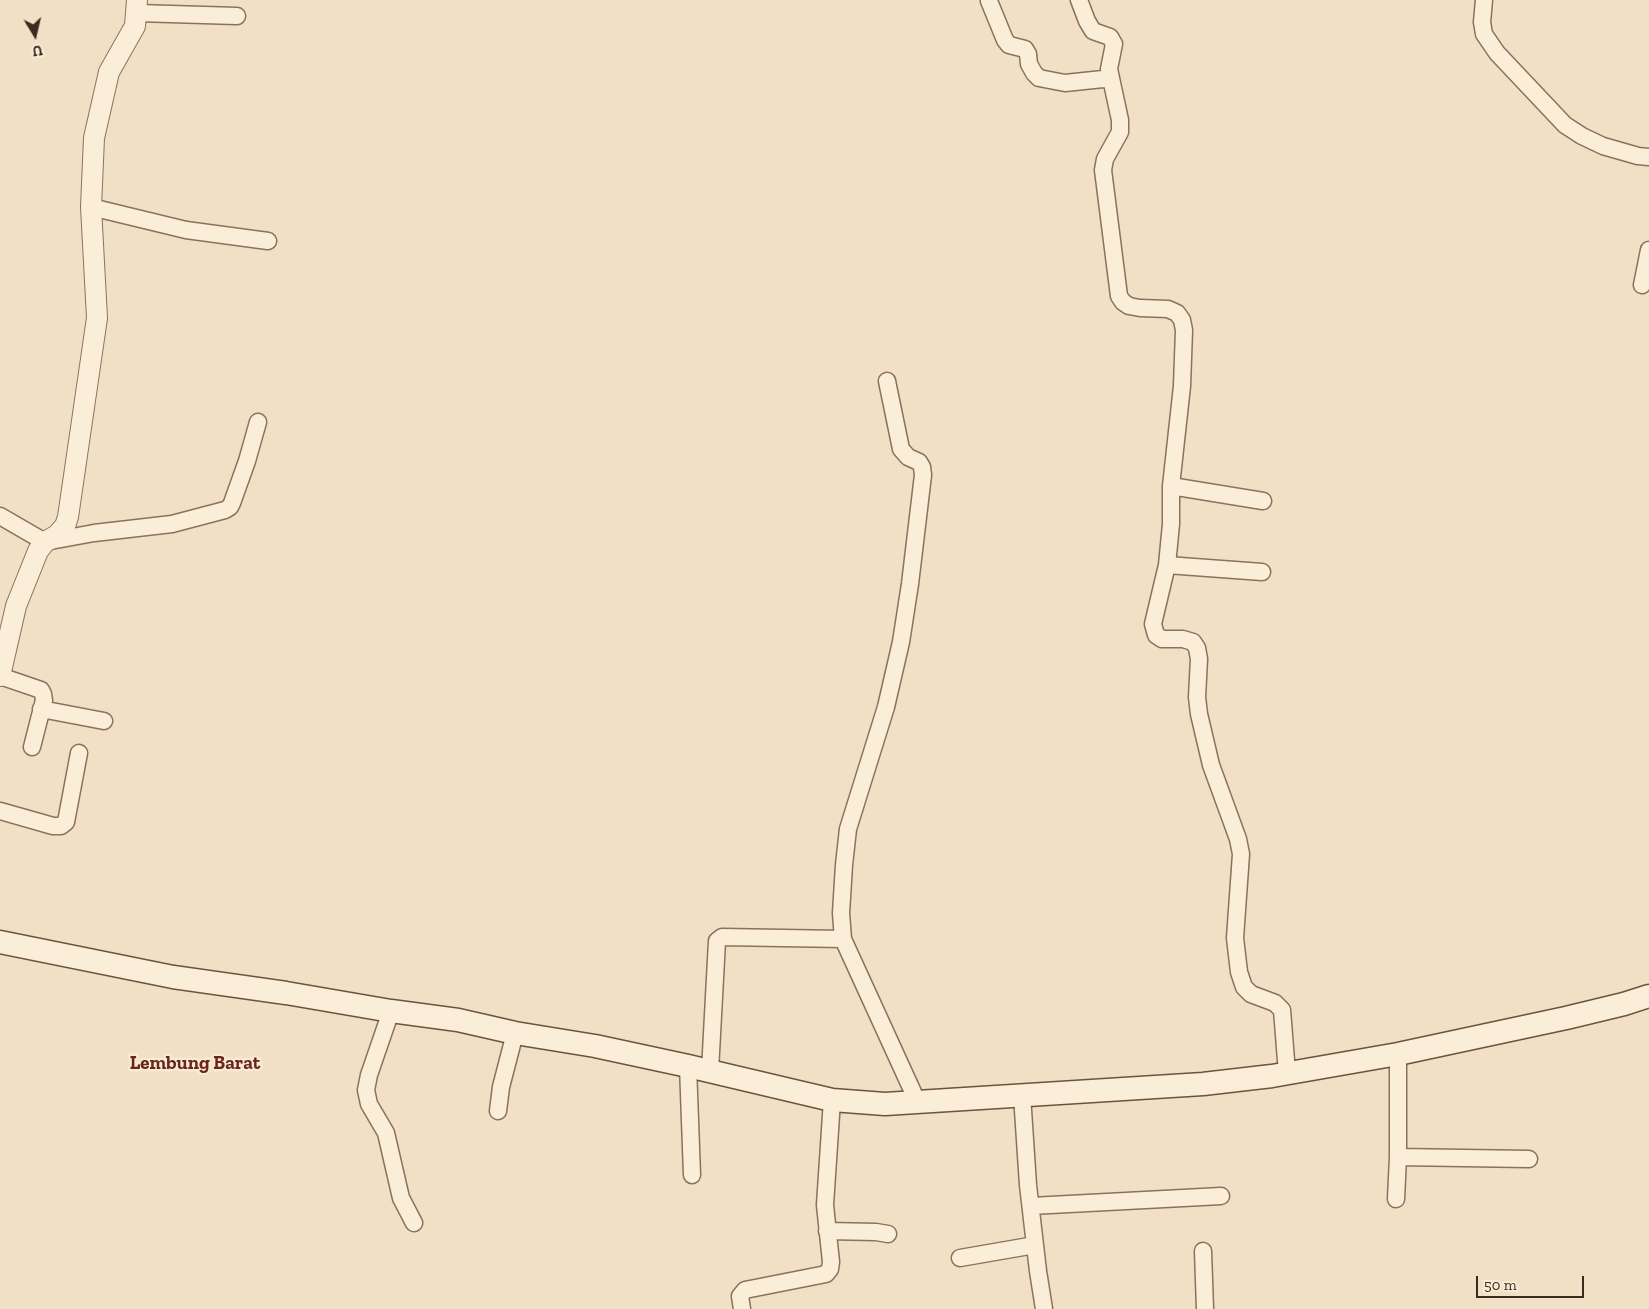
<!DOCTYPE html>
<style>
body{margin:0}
#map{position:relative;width:1649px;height:1309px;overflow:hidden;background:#f0e0c5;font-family:"Zilla Slab",serif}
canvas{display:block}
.north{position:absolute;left:10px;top:10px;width:50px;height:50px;-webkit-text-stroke:4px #f7ebd5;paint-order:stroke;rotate:171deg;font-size:14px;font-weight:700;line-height:20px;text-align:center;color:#3c2a1e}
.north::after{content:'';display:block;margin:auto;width:18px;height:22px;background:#3c2a1e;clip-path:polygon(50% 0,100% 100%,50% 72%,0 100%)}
.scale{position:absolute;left:1476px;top:1276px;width:108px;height:22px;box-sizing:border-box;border:2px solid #3c2a1e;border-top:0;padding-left:6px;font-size:15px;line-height:18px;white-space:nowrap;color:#3c2a1e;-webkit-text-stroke:4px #f7ebd5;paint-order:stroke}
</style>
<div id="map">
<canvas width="1649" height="1309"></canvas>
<div class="north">U</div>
<div class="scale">50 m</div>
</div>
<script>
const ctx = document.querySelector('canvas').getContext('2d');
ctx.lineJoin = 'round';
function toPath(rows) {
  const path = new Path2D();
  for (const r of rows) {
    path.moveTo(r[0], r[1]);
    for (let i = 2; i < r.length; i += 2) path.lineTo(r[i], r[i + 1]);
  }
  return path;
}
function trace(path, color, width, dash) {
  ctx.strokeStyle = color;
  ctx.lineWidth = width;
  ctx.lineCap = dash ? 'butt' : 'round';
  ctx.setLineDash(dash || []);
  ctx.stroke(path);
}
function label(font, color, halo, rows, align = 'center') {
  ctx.font = font + ' "Zilla Slab",serif';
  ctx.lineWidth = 4.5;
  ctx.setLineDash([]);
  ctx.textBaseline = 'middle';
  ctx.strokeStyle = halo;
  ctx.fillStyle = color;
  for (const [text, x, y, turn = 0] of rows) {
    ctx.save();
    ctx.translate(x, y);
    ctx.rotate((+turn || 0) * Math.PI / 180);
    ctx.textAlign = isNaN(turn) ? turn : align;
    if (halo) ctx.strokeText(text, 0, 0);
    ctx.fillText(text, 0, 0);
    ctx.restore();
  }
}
const minor = toPath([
 [1079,0,1087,21,1093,31,1110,37,1114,44,1109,69,1120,120,1120,132,1105,159,1103,170,1119,296,1123,302,1129,306,1140,308,1168,309,1177,313,1182,320,1184,330,1182,386,1171,486,1171,524,1167,565,1153,624,1156,635,1162,639,1183,639,1193,642,1197,648,1199,659,1197,697,1199,714,1211,765,1238,839,1241,854,1235,938,1239,972,1244,987,1251,994,1275,1003,1282,1010,1287,1073],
 [1484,0,1482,22,1484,34,1497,53,1565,125,1582,136,1603,146,1638,156,1649,157],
 [989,1,1005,40,1009,45,1025,49,1028,54,1029,64,1034,73,1039,78,1065,83,1103,79,1111,80],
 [137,13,237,16],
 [91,207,186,230,268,241],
 [1642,285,1649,250],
 [887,381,901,449,908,457,919,462,922,467,923,475,910,584,901,642,886,707,848,829,844,865,841,913,843,939,917,1101],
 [1171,486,1263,501],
 [0,516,45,542,94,533,172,524,225,510,230,507,232,503,247,461,258,422],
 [1167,565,1262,572],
 [0,676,41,690,43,694,44,700,32,747],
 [41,709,104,721],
 [0,811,53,826,61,826,66,822,79,753],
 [391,1011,369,1075,366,1090,369,1104,386,1133,401,1198,414,1223],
 [688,1066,692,1175],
 [710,1071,717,941,722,937,843,939],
 [1022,1095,1028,1185,1038,1271,1044,1309],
 [498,1111,501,1087,515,1033],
 [1398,1157,1529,1159],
 [1396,1199,1398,1157,1398,1054],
 [1031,1206,1221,1196],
 [827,1231,876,1232,888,1234],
 [1203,1251,1205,1309],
 [960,1258,1035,1245],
 [742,1309,740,1296,745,1290,826,1274,830,1269,831,1262,825,1205,832,1100]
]);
const tertiary = toPath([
 [0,676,16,606,38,551,45,542,57,535,65,526,68,517,97,318,91,207,94,138,109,72,135,26,137,0]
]);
const secondary = toPath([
 [0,942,173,977,286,993,391,1011,458,1020,515,1033,595,1046,688,1066,832,1100,885,1104,1203,1084,1272,1076,1398,1054,1566,1018,1624,1004,1649,996]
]);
const quarterNames = [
 ["Lembung Barat",195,1064]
];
trace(minor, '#8d715a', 19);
trace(tertiary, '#8d715a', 22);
trace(secondary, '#6e523d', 25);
trace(minor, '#faeed9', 16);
trace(tertiary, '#faeed9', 20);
trace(secondary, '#faeed9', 22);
label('bold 19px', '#6b261c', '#f7ebd5', quarterNames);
</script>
